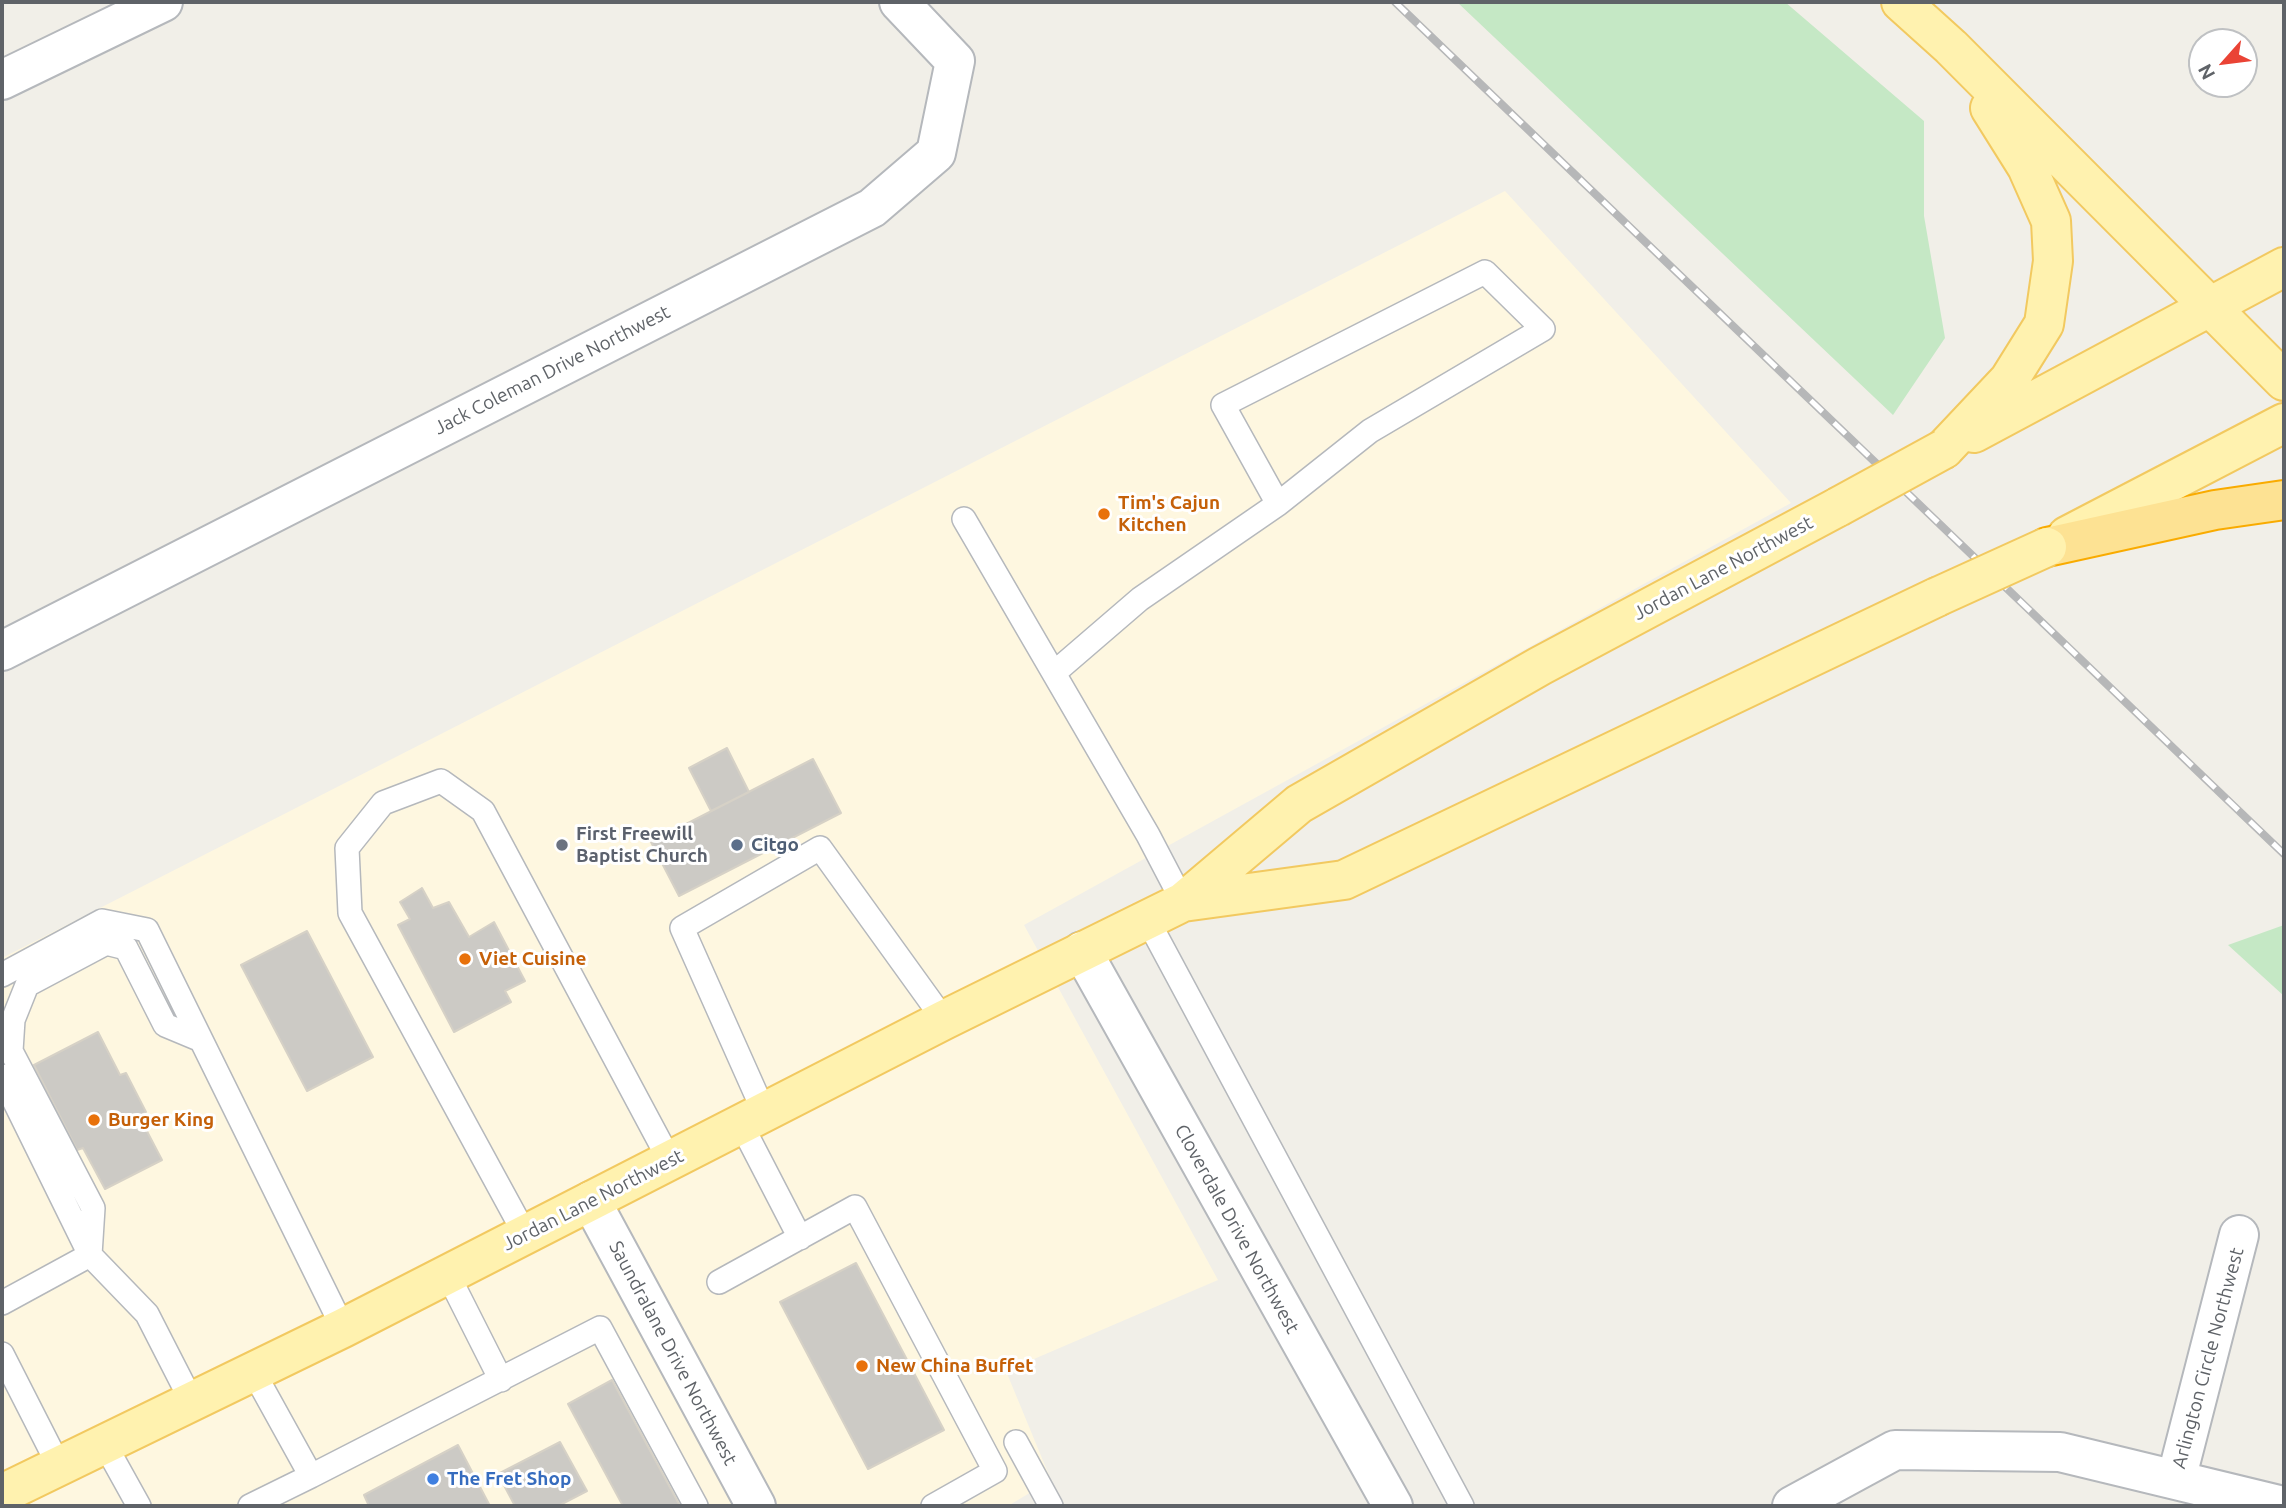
<!DOCTYPE html>
<style>
body{margin:0}
#map{position:relative;width:2286px;height:1508px;overflow:hidden;background:#f1efe8;font-family:Ubuntu,sans-serif}
canvas{display:block}
.frame{position:absolute;inset:0;border:4px solid #5f6368;pointer-events:none}
.north{position:absolute;left:2188px;top:28px;width:70px;height:70px;box-sizing:border-box;background:#fff;border:2px solid #bfc1c3;border-radius:50%;rotate:242deg;font-size:19px;font-weight:700;line-height:28px;text-align:center;color:#5f6368}
.north::after{content:'';display:block;margin:auto;width:24px;height:32px;background:#ea4335;clip-path:polygon(50% 0,100% 100%,50% 72%,0 100%)}
</style>
<div id="map">
<canvas width="2286" height="1508"></canvas>
<div class="frame"></div>
<div class="north">N</div>
</div>
<script>
const ctx = document.querySelector('canvas').getContext('2d');
ctx.lineJoin = 'round';
function fill(path, color) {
  ctx.fillStyle = color;
  ctx.fill(path, 'evenodd');
}
function toPath(rows) {
  const path = new Path2D();
  for (const r of rows) {
    path.moveTo(r[0], r[1]);
    for (let i = 2; i < r.length; i += 2) path.lineTo(r[i], r[i + 1]);
  }
  return path;
}
function trace(path, color, width, dash) {
  ctx.strokeStyle = color;
  ctx.lineWidth = width;
  ctx.lineCap = dash ? 'butt' : 'round';
  ctx.setLineDash(dash || []);
  ctx.stroke(path);
}
function label(font, color, halo, rows, align = 'center') {
  ctx.font = font + ' Ubuntu,sans-serif';
  ctx.lineWidth = 6;
  ctx.setLineDash([]);
  ctx.textBaseline = 'middle';
  ctx.strokeStyle = halo;
  ctx.fillStyle = color;
  for (const [text, x, y, turn = 0] of rows) {
    ctx.save();
    ctx.translate(x, y);
    ctx.rotate((+turn || 0) * Math.PI / 180);
    ctx.textAlign = isNaN(turn) ? turn : align;
    if (halo) ctx.strokeText(text, 0, 0);
    ctx.fillText(text, 0, 0);
    ctx.restore();
  }
}
const commercial = toPath([
 [1505,191,1791,503,1024,925,1218,1280,1006,1371,1051,1480,1008,1506,2,1506,2,958]
]);
const green = toPath([
 [1457,2,1785,2,1924,121,1924,216,1945,338,1893,415],
 [2284,925,2284,996,2228,945]
]);
const building = toPath([
 [727,748,749,792,711,811,689,768,727,748],
 [813,759,841,813,679,896,651,842,813,759],
 [422,888,433,908,449,902,469,937,494,922,525,981,505,991,511,1002,454,1032,398,925,410,919,400,902,422,888],
 [307,931,373,1057,307,1091,241,965,307,931],
 [98,1032,120,1075,126,1073,146,1112,139,1116,162,1160,105,1189,83,1148,77,1150,34,1065,98,1032],
 [856,1263,944,1430,868,1469,780,1302,856,1263],
 [612,1380,680,1506,623,1506,568,1404,612,1380],
 [560,1442,587,1491,558,1506,515,1506,498,1474,560,1442],
 [458,1445,490,1506,369,1506,364,1495,458,1445]
]);
const service = toPath([
 [964,519,1148,835,1183,902],
 [1054,673,1140,599,1278,504,1370,431,1543,329,1485,272,1223,405,1278,504],
 [1147,919,1462,1506],
 [2,975,102,921,147,930,343,1328],
 [2,1076,90,1255,147,1314,192,1402],
 [764,1112,682,928,820,848,944,1020],
 [741,1124,800,1238],
 [526,1236,350,913,347,848,383,803,441,781,483,811,670,1161],
 [90,1255,93,1208,11,1051,13,1020,27,985,106,943,126,948,165,1025,201,1040],
 [448,1275,501,1380],
 [719,1282,855,1207,995,1471,933,1506],
 [2,1303,90,1255],
 [2,1354,58,1464],
 [254,1373,311,1476,600,1328,696,1506],
 [1016,1442,1051,1506],
 [104,1443,139,1506],
 [250,1506,311,1476]
]);
const minor = toPath([
 [2,80,163,2],
 [2,651,872,208,936,153,955,61,899,2],
 [1082,951,1393,1506],
 [591,1201,756,1506],
 [2176,1480,2239,1235],
 [1792,1506,1895,1450,2060,1452,2283,1506]
]);
const primary = toPath([
 [1901,2,1951,47,2284,381],
 [1974,433,2284,267],
 [1944,449,2009,380,2044,324,2053,261,2051,221,2027,167,1990,108],
 [2067,536,2284,423],
 [1183,902,1344,880,1937,597],
 [2,1494,343,1328,944,1020,1183,902,1299,804,1540,666,1838,507]
]);
const motorway = toPath([
 [2047,547,2215,510,2284,500]
]);
const rail = toPath([
 [1395,2,2284,854]
]);
const primaryBridge = toPath([
 [1838,507,1944,449],
 [1937,597,2047,547]
]);
const markers = [
 [1104,514,7,"#e8710a"],
 [562,845,7,"#6b7280"],
 [737,845,7,"#5c6f8a"],
 [465,959,7,"#e8710a"],
 [94,1120,7,"#e8710a"],
 [862,1366,7,"#e8710a"],
 [433,1479,7,"#3f7fe0"]
];
const streetNames = [
 ["Jack Coleman Drive Northwest",552,370,-27],
 ["Jordan Lane Northwest",1723,568,-28],
 ["Jordan Lane Northwest",593,1200,-27],
 ["Cloverdale Drive Northwest",1237,1229,61],
 ["Saundralane Drive Northwest",673,1353,62],
 ["Arlington Circle Northwest",2208,1358,-75]
];
const foodNames = [
 ["Tim's Cajun",1118,503],
 ["Kitchen",1118,525],
 ["Viet Cuisine",479,959],
 ["Burger King",108,1120],
 ["New China Buffet",876,1366]
];
const worshipNames = [
 ["First Freewill",576,834],
 ["Baptist Church",576,856]
];
const serviceNames = [
 ["Citgo",751,845]
];
const shopNames = [
 ["The Fret Shop",447,1479]
];
fill(commercial, '#fef7e0');
fill(green, '#c5e8c5');
fill(building, '#cccac5');
trace(building, '#d6d1c6', 2);
trace(service, '#b5b8bc', 26);
trace(minor, '#b5b8bc', 42);
trace(primary, '#f2c960', 42);
trace(motorway, '#f9ab00', 42);
trace(service, '#fff', 23);
trace(minor, '#fff', 38);
trace(primary, '#fff2af', 38);
trace(motorway, '#fde293', 38);
trace(rail, '#b6b7b8', 8);
trace(rail, '#fff', 5, [16]);
trace(primaryBridge, '#f2c960', 42, []);
trace(primaryBridge, '#fff2af', 38);
for (const [x, y, r, color] of markers) {
  const dot = new Path2D();
  dot.arc(x, y, r, 0, 2 * Math.PI);
  ctx.fillStyle = color;
  ctx.fill(dot);
  trace(dot, '#fff', 2.5);
}
label('19px', '#5f6368', '#fff', streetNames);
label('bold 19px', '#c56008', '#fff', foodNames, 'left');
label('bold 19px', '#5b616d', '#fff', worshipNames, 'left');
label('bold 19px', '#4e5e75', '#fff', serviceNames, 'left');
label('bold 19px', '#366cbe', '#fff', shopNames, 'left');
</script>
